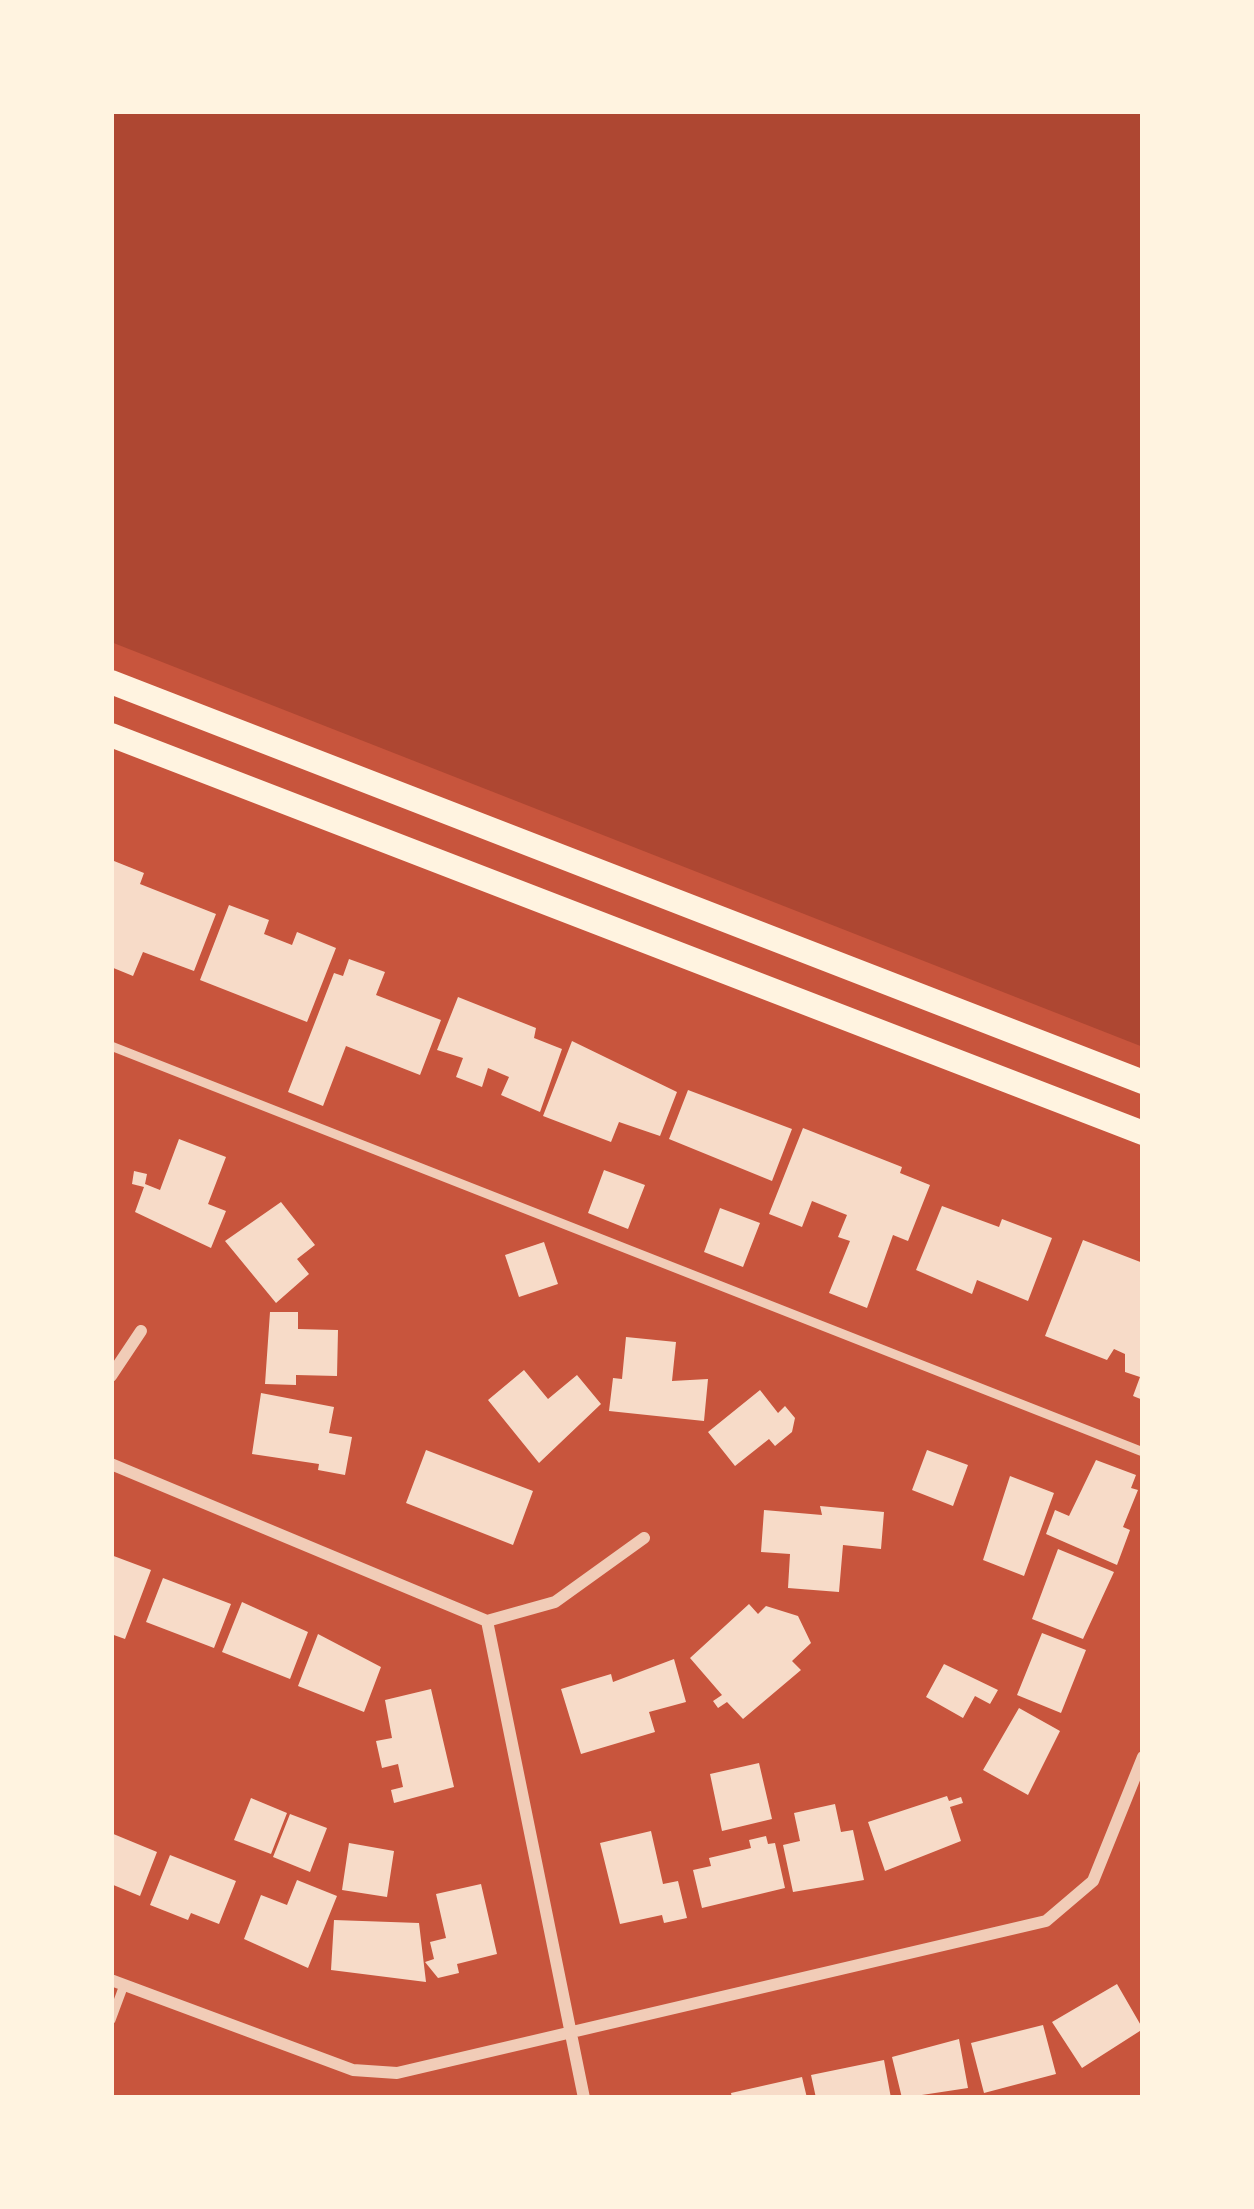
<!DOCTYPE html>
<style>
body{margin:0}
#map{position:relative;width:1254px;height:2209px;overflow:hidden;background:#c8553d;font-family:Overpass,sans-serif}
canvas{display:block}
.frame{position:absolute;inset:0;border:114px solid #fff3e0;pointer-events:none}
</style>
<div id="map">
<canvas width="1254" height="2209"></canvas>
<div class="frame"></div>
</div>
<script>
const ctx = document.querySelector('canvas').getContext('2d');
ctx.lineJoin = 'round';
function fill(path, color) {
  ctx.fillStyle = color;
  ctx.fill(path, 'evenodd');
}
function toPath(rows) {
  const path = new Path2D();
  for (const r of rows) {
    path.moveTo(r[0], r[1]);
    for (let i = 2; i < r.length; i += 2) path.lineTo(r[i], r[i + 1]);
  }
  return path;
}
function trace(path, color, width, dash) {
  ctx.strokeStyle = color;
  ctx.lineWidth = width;
  ctx.lineCap = dash ? 'butt' : 'round';
  ctx.setLineDash(dash || []);
  ctx.stroke(path);
}
const green = toPath([
 [111,111,1143,111,1143,1047,111,642]
]);
const building = toPath([
 [114,861,144,873,140,884,216,914,194,971,143,952,133,976,111,967],
 [229,905,269,920,264,934,292,945,297,932,336,948,307,1022,200,980],
 [349,959,385,972,376,995,441,1020,420,1075,346,1046,323,1106,288,1092,334,973,343,976],
 [458,997,536,1028,534,1038,562,1049,540,1112,501,1095,509,1077,488,1068,482,1087,456,1077,463,1058,437,1050],
 [572,1041,677,1092,660,1136,619,1122,611,1142,543,1116],
 [688,1090,792,1129,772,1181,669,1139],
 [803,1128,902,1167,900,1173,930,1185,908,1241,893,1235,867,1308,829,1293,850,1241,838,1237,847,1215,812,1201,802,1227,769,1214],
 [179,1139,226,1157,208,1204,226,1211,211,1248,135,1212,144,1187,132,1184,134,1171,147,1174,145,1184,160,1190],
 [604,1170,645,1185,628,1229,588,1213],
 [281,1202,315,1245,297,1259,309,1274,276,1303,225,1241],
 [942,1206,999,1227,1002,1219,1052,1238,1028,1301,977,1280,972,1294,916,1270],
 [720,1208,760,1223,743,1267,704,1252],
 [1083,1240,1143,1263,1143,1400,1133,1396,1140,1377,1125,1372,1125,1354,1114,1349,1107,1360,1045,1336],
 [544,1242,558,1284,519,1297,505,1255],
 [270,1312,298,1312,298,1329,338,1330,337,1376,296,1375,296,1385,265,1384],
 [626,1337,676,1342,672,1381,708,1379,704,1421,609,1411,613,1378,622,1379],
 [524,1370,548,1399,577,1375,601,1404,539,1463,488,1400],
 [760,1390,778,1413,785,1406,795,1418,792,1432,775,1446,769,1439,735,1466,708,1432],
 [261,1393,334,1407,329,1433,352,1437,345,1475,318,1470,319,1464,252,1454],
 [426,1450,533,1491,513,1545,406,1503],
 [927,1450,968,1465,953,1506,912,1490],
 [1096,1460,1136,1475,1131,1488,1138,1490,1123,1527,1130,1530,1117,1565,1046,1534,1055,1510,1069,1516],
 [1010,1476,1054,1493,1024,1576,983,1560],
 [820,1506,884,1512,881,1549,843,1545,839,1592,788,1588,790,1554,761,1552,764,1510,822,1515],
 [1058,1549,1114,1572,1083,1639,1032,1619],
 [111,1555,151,1570,125,1639,111,1634],
 [163,1578,231,1604,214,1648,146,1622],
 [242,1602,308,1632,290,1679,222,1652],
 [749,1604,758,1614,766,1606,798,1616,811,1643,792,1661,801,1670,743,1719,727,1702,718,1708,713,1701,722,1695,690,1658],
 [1042,1633,1086,1650,1061,1713,1017,1695],
 [318,1634,381,1667,364,1712,298,1686],
 [674,1659,686,1702,649,1712,655,1732,581,1754,561,1689,611,1674,613,1682],
 [944,1664,998,1690,990,1704,975,1696,963,1718,926,1697],
 [431,1689,454,1787,394,1803,391,1790,403,1787,398,1764,382,1768,376,1741,392,1738,385,1700],
 [1019,1708,1060,1731,1028,1795,983,1770],
 [759,1763,772,1819,722,1831,710,1774],
 [947,1796,949,1801,961,1797,963,1803,950,1807,961,1841,885,1871,868,1822],
 [251,1798,287,1813,271,1854,234,1840],
 [835,1804,841,1832,853,1830,864,1880,793,1892,783,1845,800,1841,794,1813],
 [290,1814,327,1828,310,1872,273,1857],
 [651,1831,663,1884,678,1881,687,1918,664,1923,662,1915,620,1924,600,1843],
 [111,1833,157,1852,140,1896,111,1884],
 [766,1836,768,1844,775,1843,785,1888,702,1908,693,1870,711,1866,709,1858,751,1848,749,1840],
 [349,1843,394,1851,387,1897,342,1890],
 [170,1855,236,1881,219,1924,191,1913,188,1920,150,1905],
 [297,1880,337,1896,308,1968,244,1939,261,1895,287,1905],
 [481,1884,497,1954,457,1964,459,1973,438,1978,425,1962,434,1959,430,1942,446,1938,436,1894],
 [334,1920,419,1923,426,1982,331,1970],
 [1117,1984,1143,2029,1082,2068,1052,2022],
 [1043,2025,1056,2074,984,2093,971,2043],
 [959,2039,968,2088,902,2098,892,2057],
 [884,2060,891,2098,816,2098,811,2075],
 [802,2077,807,2098,732,2098,731,2093]
]);
const service = toPath([
 [111,1046,1143,1452],
 [111,2020,124,1985]
]);
const minor = toPath([
 [111,1376,141,1331],
 [111,1464,487,1621,555,1602,644,1538],
 [487,1621,584,2098],
 [111,1980,353,2070,397,2073,1046,1921,1093,1881,1143,1757]
]);
const secondary = toPath([
 [111,682,1143,1082],
 [111,735,1143,1133]
]);
fill(green, '#ae4732');
fill(building, '#f7dbc8');
trace(service, '#f1ccb7', 9);
trace(minor, '#f1ccb7', 12);
trace(secondary, '#fff3e0', 24);
</script>
